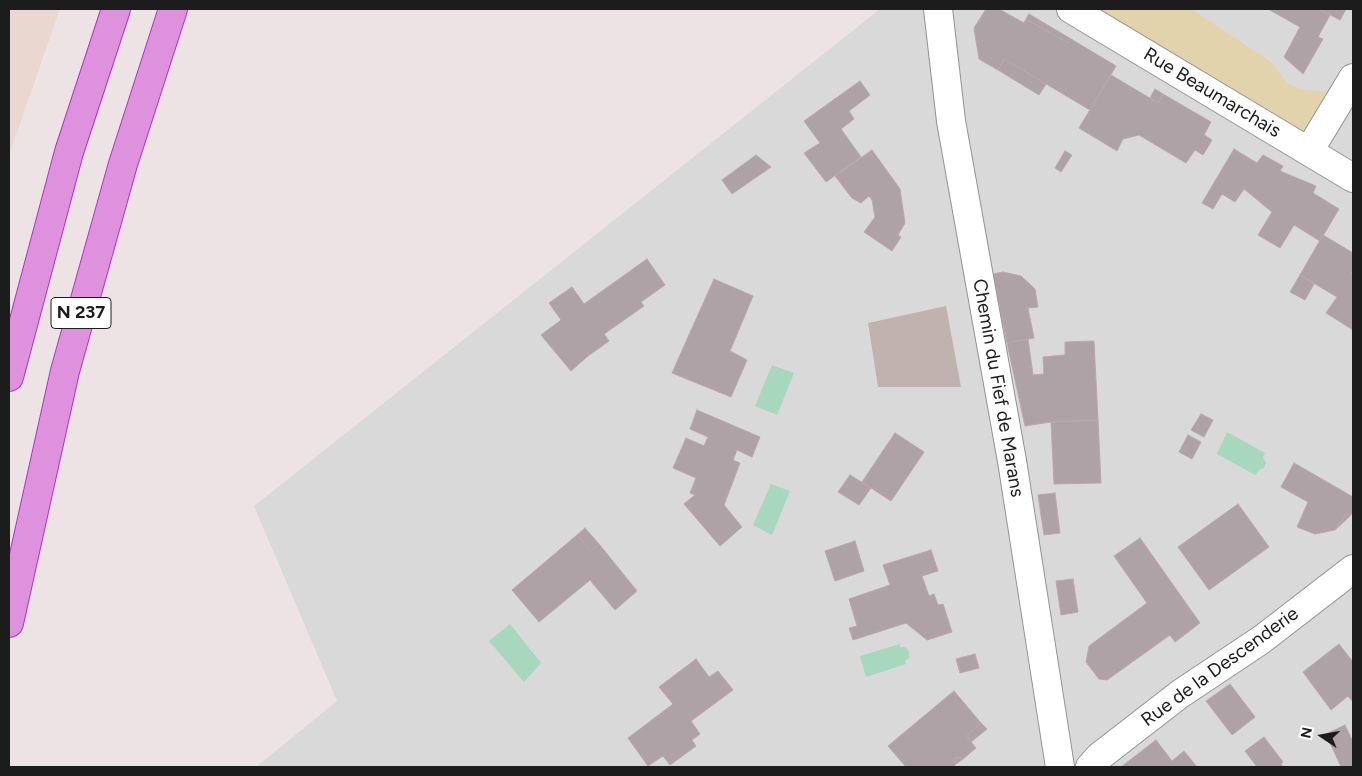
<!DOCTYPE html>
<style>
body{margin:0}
#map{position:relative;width:1362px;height:776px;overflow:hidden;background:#ede3e4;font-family:Figtree,sans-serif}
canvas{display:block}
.frame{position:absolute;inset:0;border:10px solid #1c1c1c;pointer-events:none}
.north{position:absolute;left:1297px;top:711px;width:50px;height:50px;-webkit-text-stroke:4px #fff;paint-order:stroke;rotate:282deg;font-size:14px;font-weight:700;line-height:20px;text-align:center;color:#1c1c1c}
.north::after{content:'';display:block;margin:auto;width:18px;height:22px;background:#1c1c1c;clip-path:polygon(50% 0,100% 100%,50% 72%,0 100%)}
</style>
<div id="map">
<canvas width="1362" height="776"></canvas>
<div class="frame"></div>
<div class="north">N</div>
</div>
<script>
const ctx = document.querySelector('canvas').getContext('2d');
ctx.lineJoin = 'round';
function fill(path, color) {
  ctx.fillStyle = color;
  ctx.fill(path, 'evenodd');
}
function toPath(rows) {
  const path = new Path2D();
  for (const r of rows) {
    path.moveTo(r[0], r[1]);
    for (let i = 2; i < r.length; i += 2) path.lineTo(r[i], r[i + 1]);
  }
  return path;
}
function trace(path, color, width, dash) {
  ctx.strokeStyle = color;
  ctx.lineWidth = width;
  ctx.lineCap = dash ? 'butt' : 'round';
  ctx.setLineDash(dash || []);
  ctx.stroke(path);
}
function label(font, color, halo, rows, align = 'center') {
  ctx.font = font + ' Figtree,sans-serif';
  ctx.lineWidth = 4;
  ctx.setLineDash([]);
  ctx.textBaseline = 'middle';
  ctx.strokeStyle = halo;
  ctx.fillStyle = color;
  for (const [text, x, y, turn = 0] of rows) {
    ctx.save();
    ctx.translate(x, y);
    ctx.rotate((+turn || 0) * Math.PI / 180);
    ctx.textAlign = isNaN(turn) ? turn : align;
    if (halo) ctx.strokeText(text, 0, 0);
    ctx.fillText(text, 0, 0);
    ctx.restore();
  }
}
const residential = toPath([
 [880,9,1353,9,1353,767,256,767,337,701,254,506]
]);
const construction = toPath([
 [946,306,961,387,878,387,868,323]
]);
const farmland = toPath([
 [9,9,60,9,9,155]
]);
const grass = toPath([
 [1071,9,1191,9,1271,62,1287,83,1304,90,1321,91,1341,99,1309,151]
]);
const water = toPath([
 [772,365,794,373,777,415,755,406],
 [1227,432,1265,453,1263,457,1266,463,1264,468,1259,470,1255,475,1217,454],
 [771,484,790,491,772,535,753,525],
 [510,624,541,663,524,682,489,641],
 [900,644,900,647,905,647,909,652,909,658,905,661,906,664,866,677,860,656]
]);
const building = toPath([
 [986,9,999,9,1024,23,1026,19,1068,43,1071,39,1116,66,1090,110,1004,59,998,70,979,59,974,28,986,9],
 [1268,9,1319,9,1330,15,1318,37,1323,39,1303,74,1284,57,1300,27,1268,9],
 [1319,9,1346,9,1340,20,1319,9],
 [1029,14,1071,39,1068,43,1026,19,1029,14],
 [1004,59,1046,84,1039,95,998,70,1004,59],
 [1111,75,1158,103,1163,94,1211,122,1204,135,1212,140,1203,155,1195,150,1186,163,1139,135,1123,139,1117,151,1079,128,1111,75],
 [860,81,870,95,849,111,854,119,841,129,861,157,826,182,804,153,820,143,804,121,860,81],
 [1155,89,1163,94,1158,103,1150,98,1155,89],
 [1234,149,1257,163,1263,155,1283,166,1280,171,1316,186,1313,193,1339,209,1320,241,1294,225,1280,248,1258,235,1272,212,1244,189,1235,202,1222,194,1213,209,1202,203,1234,149],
 [872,150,900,189,905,223,898,235,901,237,892,251,864,232,875,217,872,200,869,196,861,203,852,198,835,176,872,150],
 [1065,151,1072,155,1061,172,1055,168,1065,151],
 [756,155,771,167,732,194,722,180,756,155],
 [1323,235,1353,253,1353,270,1351,273,1353,275,1353,330,1326,313,1337,297,1300,275,1323,235],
 [647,259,665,285,641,302,644,306,604,334,609,341,588,356,571,371,541,335,561,320,549,303,572,287,584,304,647,259],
 [1003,272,1021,276,1035,289,1038,307,1028,308,1034,338,1007,343,993,274,1003,272],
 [1300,275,1314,284,1305,300,1290,292,1300,275],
 [714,279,753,296,730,351,747,360,731,397,672,373,714,279],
 [1028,339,1033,375,1044,374,1043,357,1065,355,1065,342,1094,341,1098,420,1051,422,1025,426,1007,343,1028,339],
 [697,410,760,437,752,457,737,450,733,460,740,463,724,505,742,527,720,546,684,504,695,495,690,493,696,478,673,468,686,438,704,446,708,437,690,429,697,410],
 [1201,414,1213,420,1204,437,1191,430,1201,414],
 [1098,420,1101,483,1054,484,1051,422,1098,420],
 [895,433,924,452,891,501,862,482,895,433],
 [1188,435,1201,442,1192,459,1179,452,1188,435],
 [1294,463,1353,497,1353,512,1350,516,1347,513,1335,530,1315,534,1297,527,1308,502,1281,487,1294,463],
 [850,475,871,488,859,505,838,492,850,475],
 [1055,493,1060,533,1044,535,1038,495,1055,493],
 [1238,504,1269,547,1209,590,1178,547,1238,504],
 [1347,513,1350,516,1335,530,1347,513],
 [585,528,599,544,591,551,577,535,585,528],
 [577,535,591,551,599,544,637,591,615,610,590,580,539,622,512,590,577,535],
 [1140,538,1200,623,1175,642,1170,635,1107,680,1099,679,1086,662,1089,646,1147,603,1114,556,1140,538],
 [855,541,864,571,835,581,825,551,855,541],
 [931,550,938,571,922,576,929,596,934,594,938,605,943,604,952,632,927,640,906,623,853,640,849,628,857,626,849,599,890,585,883,565,931,550],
 [1073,579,1078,612,1061,615,1056,581,1073,579],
 [1339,644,1353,662,1353,702,1348,696,1331,710,1303,672,1339,644],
 [975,654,979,668,960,673,956,659,975,654],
 [696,659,709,677,718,671,733,690,691,721,700,734,692,740,696,746,670,765,663,756,648,766,628,738,673,704,659,687,696,659],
 [1230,684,1255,717,1232,735,1206,701,1230,684],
 [954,691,981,723,966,736,976,748,963,759,957,757,953,760,956,764,953,767,906,767,888,746,954,691],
 [981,723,987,729,971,742,966,736,981,723],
 [1345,725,1353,742,1353,767,1341,767,1326,734,1345,725],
 [1264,737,1283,762,1281,764,1283,767,1257,767,1245,751,1264,737],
 [1156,740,1172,761,1184,751,1197,767,1121,767,1156,740],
 [957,757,963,759,956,764,953,760,957,757]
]);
const street = toPath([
 [938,9,951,121,1012,461,1060,767],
 [1071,9,1353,178],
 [1309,151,1353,78],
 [1090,767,1100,756,1180,694,1261,640,1353,569]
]);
const highway = toPath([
 [9,377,69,152,116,9],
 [9,623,65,371,123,164,173,9]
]);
const shields = [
 [81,313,60]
];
const shieldNames = [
 ["N 237",81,313]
];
const streetNames = [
 ["Rue Beaumarchais",1212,93,31],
 ["Chemin du Fief de Marans",998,388,80],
 ["Rue de la Descenderie",1220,667,-36]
];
fill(residential, '#dad9da');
fill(construction, '#c0b3af');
fill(farmland, '#ead7cf');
fill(grass, '#e3d3ad');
fill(water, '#a7d7bc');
fill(building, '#aea2a6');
trace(building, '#bda7ae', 1);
trace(street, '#939393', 30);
trace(highway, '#b333c7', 30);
trace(street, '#fff', 28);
trace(highway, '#de91dc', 28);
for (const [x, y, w] of shields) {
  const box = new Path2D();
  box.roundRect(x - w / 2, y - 15.5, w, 31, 4);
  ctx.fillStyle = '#fff';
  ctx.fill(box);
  trace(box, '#1c1c1c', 1);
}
label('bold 18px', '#1c1c1c', null, shieldNames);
label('19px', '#1c1c1c', '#fff', streetNames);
</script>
